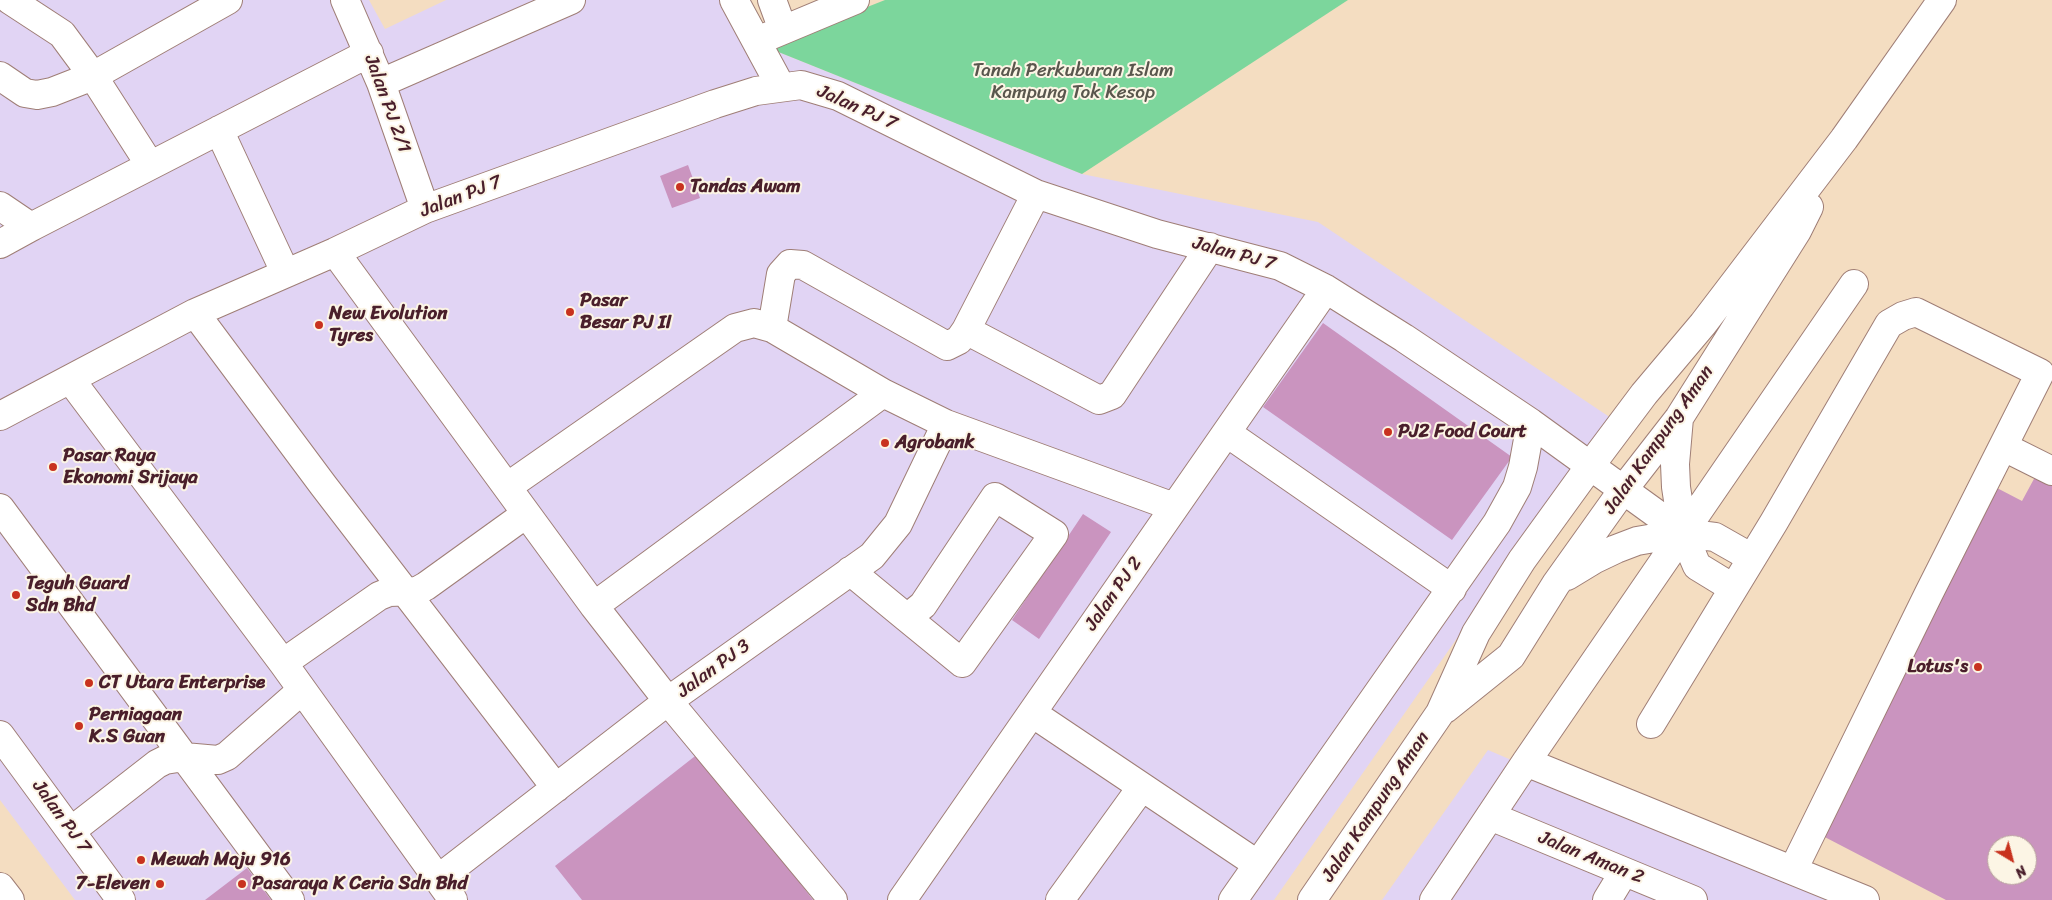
<!DOCTYPE html>
<style>
body{margin:0}
#map{position:relative;width:2052px;height:900px;overflow:hidden;background:#f4ddc1;font-family:Sriracha,sans-serif}
canvas{display:block}
.north{position:absolute;left:1987px;top:835px;width:50px;height:50px;box-sizing:border-box;background:#fcf5e5;border:1px solid #b59f9b;border-radius:50%;rotate:143deg;font-size:14px;font-weight:700;line-height:20px;text-align:center;color:#4a1f2b}
.north::after{content:'';display:block;margin:auto;width:18px;height:22px;background:#c8321e;clip-path:polygon(50% 0,100% 100%,50% 72%,0 100%)}
</style>
<div id="map">
<canvas width="2052" height="900"></canvas>
<div class="north">N</div>
</div>
<script>
const ctx = document.querySelector('canvas').getContext('2d');
ctx.lineJoin = 'round';
function fill(path, color) {
  ctx.fillStyle = color;
  ctx.fill(path, 'evenodd');
}
function toPath(rows) {
  const path = new Path2D();
  for (const r of rows) {
    path.moveTo(r[0], r[1]);
    for (let i = 2; i < r.length; i += 2) path.lineTo(r[i], r[i + 1]);
  }
  return path;
}
function trace(path, color, width, dash) {
  ctx.strokeStyle = color;
  ctx.lineWidth = width;
  ctx.lineCap = dash ? 'butt' : 'round';
  ctx.setLineDash(dash || []);
  ctx.stroke(path);
}
function label(font, color, halo, rows, align = 'center') {
  ctx.font = font + ' Sriracha,sans-serif';
  ctx.lineWidth = 4;
  ctx.setLineDash([]);
  ctx.textBaseline = 'middle';
  ctx.strokeStyle = halo;
  ctx.fillStyle = color;
  for (const [text, x, y, turn = 0] of rows) {
    ctx.save();
    ctx.translate(x, y);
    ctx.rotate((+turn || 0) * Math.PI / 180);
    ctx.textAlign = isNaN(turn) ? turn : align;
    if (halo) ctx.strokeText(text, 0, 0);
    ctx.fillText(text, 0, 0);
    ctx.restore();
  }
}
const built = toPath([
 [0,0,369,0,385,29,446,0,751,0,766,47,1082,174,1318,222,1611,418,1274,900,75,900,0,800],
 [1488,750,1840,900,1382,900]
]);
const green = toPath([
 [885,0,1348,0,1082,174,766,47]
]);
const building = toPath([
 [688,165,700,198,672,208,660,176],
 [1323,323,1512,457,1452,540,1263,407],
 [2035,477,2052,485,2052,900,1946,900,1817,833,1997,488,2022,501],
 [1997,845,2027,845,2027,875,1997,875],
 [1083,514,1111,532,1039,639,1012,620],
 [699,753,813,900,582,900,555,866],
 [247,868,271,900,205,900]
]);
const minor = toPath([
 [10,0,62,34,93,76,150,165],
 [345,0,381,83,425,209],
 [734,0,781,87],
 [772,0,783,30],
 [757,41,855,0],
 [0,76,25,93,37,95,52,92,93,76,228,0],
 [381,83,571,0],
 [219,130,285,272],
 [0,206,31,227],
 [0,244,31,227,369,53],
 [335,252,594,606,668,701,833,900],
 [195,313,323,485,556,788],
 [772,328,781,274,790,264,803,265,947,346,959,340,966,330,1036,194],
 [966,330,1099,400,1112,395,1210,247],
 [70,379,283,663,453,900],
 [0,416,195,313,335,252,425,209,715,104,756,91,801,85,838,96,1036,194,1157,234,1280,266,1326,289,1404,338,1531,423,1683,533],
 [1679,418,1675,464,1676,487,1683,533,1697,566,1733,588],
 [1227,433,1452,589],
 [2004,447,2052,471],
 [507,487,735,328,754,323,772,328,883,393,946,424,1174,507],
 [0,508,290,900],
 [850,571,907,618,923,605,995,497,1054,534,962,663,907,618],
 [1567,576,1595,559,1616,549,1637,541,1683,533,1715,537,1752,558],
 [594,606,883,393],
 [283,663,379,596,389,592,417,591,426,586,526,514],
 [1445,709,1511,656,1556,584,1623,490,1679,418,1797,231,1809,207],
 [1032,713,1257,864],
 [1651,724,1774,522,1889,324,1903,316,1916,312,2040,373,1929,593,1793,870],
 [0,735,121,900],
 [1526,762,1865,900],
 [1490,816,1693,900],
 [71,831,157,764,165,760,184,757,218,760,227,756,302,690],
 [438,879,668,701,872,556,898,524,946,424],
 [902,900,1326,289],
 [1060,900,1141,788],
 [1233,900,1497,523,1517,487,1523,467,1531,423],
 [1312,900,1440,713,1476,633,1522,560,1590,466,1644,394,1703,324,1844,139,1942,0],
 [1434,900,1526,762,1854,284],
 [1607,900,1624,872]
]);
const highway = toPath([
 [0,887,10,900]
]);
const markers = [
 [680,187,5,"#c8321e"],
 [570,312,5,"#c8321e"],
 [319,325,5,"#c8321e"],
 [1388,432,5,"#c8321e"],
 [885,443,5,"#c8321e"],
 [53,467,5,"#c8321e"],
 [16,595,5,"#c8321e"],
 [1978,667,5,"#c8321e"],
 [89,683,5,"#c8321e"],
 [79,726,5,"#c8321e"],
 [141,860,5,"#c8321e"],
 [160,884,5,"#c8321e"],
 [242,884,5,"#c8321e"]
];
const parkNames = [
 ["Tanah Perkuburan Islam",1073,71],
 ["Kampung Tok Kesop",1073,93]
];
const streetNames = [
 ["Jalan PJ 2/1",387,104,70],
 ["Jalan PJ 7",857,108,24],
 ["Jalan PJ 7",461,197,-21],
 ["Jalan PJ 7",1234,254,15],
 ["Jalan Kampung Aman",1659,440,-55],
 ["Jalan PJ 2",1114,594,-55],
 ["Jalan PJ 3",714,669,-36],
 ["Jalan Kampung Aman",1376,807,-56],
 ["Jalan PJ 7",61,817,54],
 ["Jalan Aman 2",1591,858,22]
];
const poiNames = [
 ["Tandas Awam",690,187],
 ["Pasar",580,301],
 ["Besar PJ II",580,323],
 ["New Evolution",329,314],
 ["Tyres",329,336],
 ["PJ2 Food Court",1398,432],
 ["Agrobank",895,443],
 ["Pasar Raya",63,456],
 ["Ekonomi Srijaya",63,478],
 ["Teguh Guard",26,584],
 ["Sdn Bhd",26,606],
 ["Lotus's",1968,667,"right"],
 ["CT Utara Enterprise",99,683],
 ["Perniagaan",89,715],
 ["K.S Guan",89,737],
 ["Mewah Maju 916",151,860],
 ["7-Eleven",150,884,"right"],
 ["Pasaraya K Ceria Sdn Bhd",252,884]
];
fill(built, '#e1d4f4');
fill(green, '#7cd69c');
fill(building, '#ca94bf');
trace(minor, '#9f7e76', 30);
trace(highway, '#9f7e76', 30);
trace(minor, '#fff', 28);
trace(highway, '#fff', 28);
for (const [x, y, r, color] of markers) {
  const dot = new Path2D();
  dot.arc(x, y, r, 0, 2 * Math.PI);
  ctx.fillStyle = color;
  ctx.fill(dot);
  trace(dot, '#fcf5e5', 2);
}
label('19px', '#59564d', '#fcf5e5', parkNames);
label('19px', '#4a1f2b', '#fcf5e5', streetNames);
label('bold 19px', '#4a1f2b', '#fcf5e5', poiNames, 'left');
</script>
